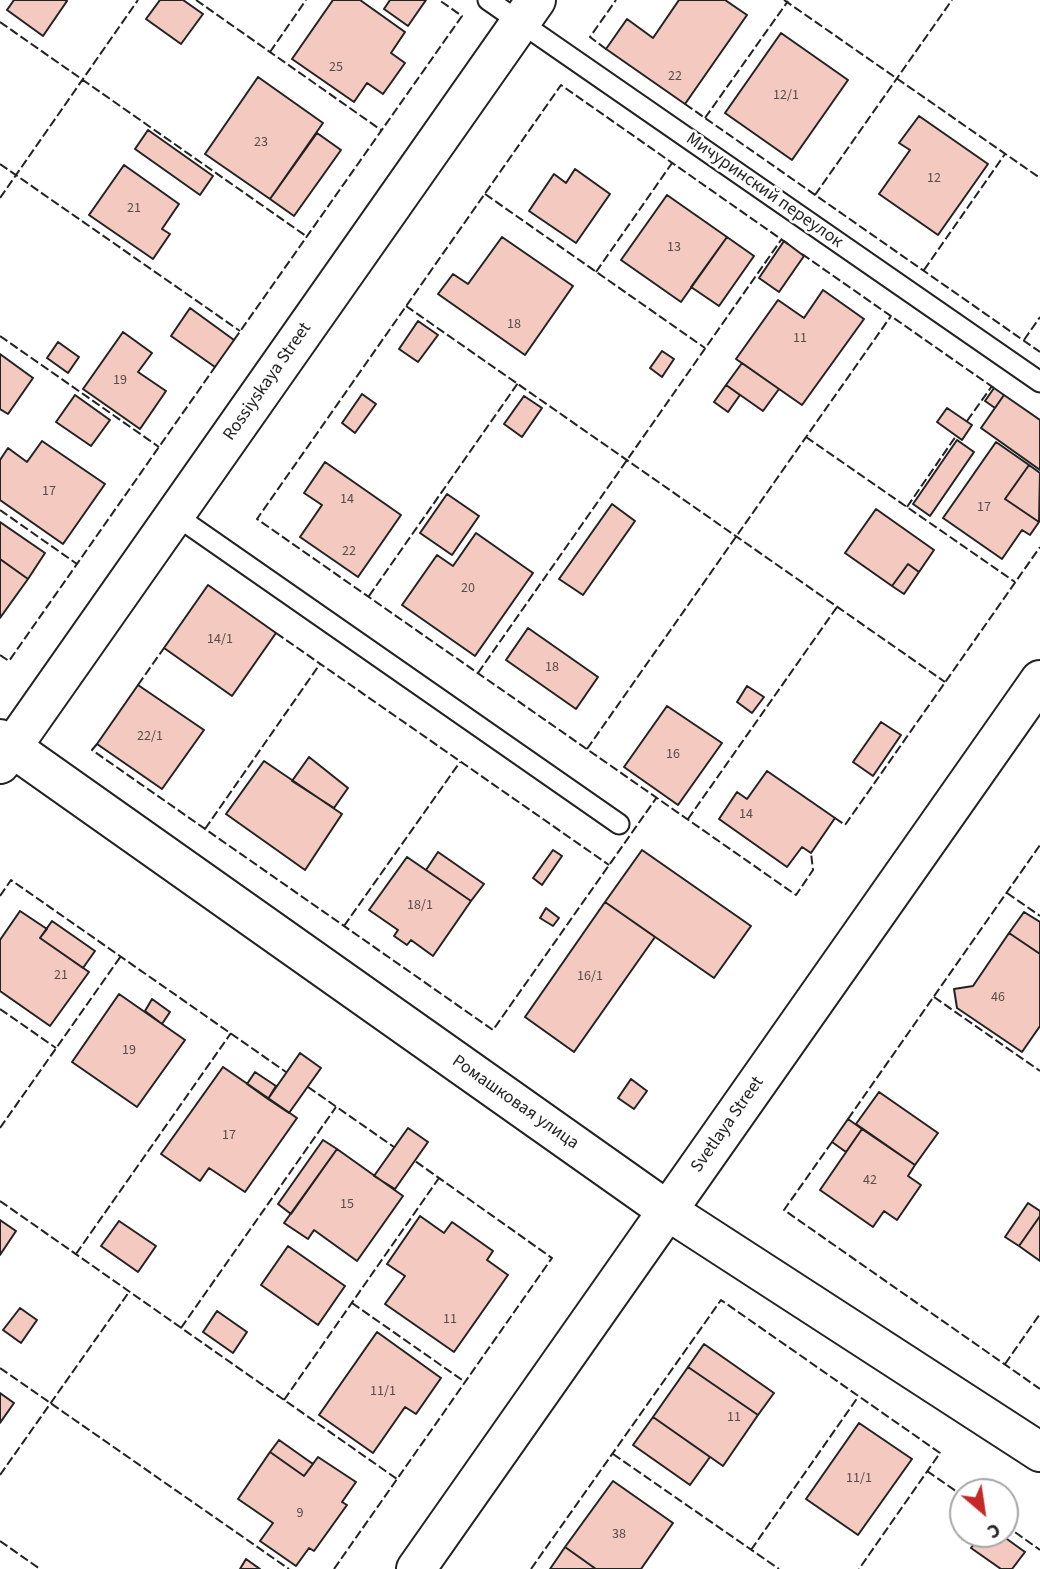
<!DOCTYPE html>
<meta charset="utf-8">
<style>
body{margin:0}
#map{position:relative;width:1040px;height:1569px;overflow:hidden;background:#fff;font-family:"Source Sans 3",sans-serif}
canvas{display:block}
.north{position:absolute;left:949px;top:1478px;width:70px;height:70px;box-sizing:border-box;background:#fff;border:2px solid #a7a7a7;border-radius:50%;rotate:151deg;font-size:19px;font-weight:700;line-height:28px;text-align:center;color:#222}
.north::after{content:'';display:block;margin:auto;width:24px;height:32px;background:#c62828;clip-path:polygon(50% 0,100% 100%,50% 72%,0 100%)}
</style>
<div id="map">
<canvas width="1040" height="1569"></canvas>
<div class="north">С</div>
</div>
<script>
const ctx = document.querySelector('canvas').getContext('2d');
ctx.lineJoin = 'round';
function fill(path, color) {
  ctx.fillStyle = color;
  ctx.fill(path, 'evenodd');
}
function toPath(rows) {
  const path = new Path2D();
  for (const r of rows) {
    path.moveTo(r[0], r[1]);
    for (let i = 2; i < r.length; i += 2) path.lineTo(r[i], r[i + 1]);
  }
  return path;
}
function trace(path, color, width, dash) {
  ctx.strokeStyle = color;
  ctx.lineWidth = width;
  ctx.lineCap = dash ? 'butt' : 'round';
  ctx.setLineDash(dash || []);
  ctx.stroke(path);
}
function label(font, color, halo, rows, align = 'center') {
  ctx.font = font + ' "Source Sans 3",sans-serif';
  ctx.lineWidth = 5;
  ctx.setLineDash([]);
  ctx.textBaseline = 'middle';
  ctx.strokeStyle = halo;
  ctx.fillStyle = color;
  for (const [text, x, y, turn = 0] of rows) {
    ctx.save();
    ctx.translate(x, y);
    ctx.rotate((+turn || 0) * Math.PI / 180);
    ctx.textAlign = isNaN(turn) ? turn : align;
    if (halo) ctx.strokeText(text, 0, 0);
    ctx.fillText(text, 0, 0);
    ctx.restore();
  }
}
const building = toPath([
 [14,0,65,0,67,1,43,36,7,10,14,0],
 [160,0,183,0,203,14,181,44,146,19,160,0],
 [333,0,360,0,405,32,391,53,405,63,383,94,367,83,354,102,292,59,333,0],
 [390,0,426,0,408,26,384,9,390,0],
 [679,0,725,0,747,15,685,104,606,49,627,19,653,38,679,0],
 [781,33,848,80,792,160,725,113,781,33],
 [258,77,323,123,270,199,205,154,258,77],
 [919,116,988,164,938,235,879,194,910,150,899,143,919,116],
 [148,130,213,176,200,195,135,149,148,130],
 [317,133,341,150,294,216,270,199,317,133],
 [124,165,179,204,162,229,170,234,153,259,89,215,124,165],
 [575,169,610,194,576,243,529,211,554,174,566,183,575,169],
 [667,195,727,237,681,302,621,260,667,195],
 [502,237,573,286,525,355,438,294,453,274,468,284,502,237],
 [727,237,754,256,719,306,691,287,727,237],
 [784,241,804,256,779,292,759,278,784,241],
 [823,290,864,319,802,405,736,359,778,300,804,318,823,290],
 [190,308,234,340,215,367,171,336,190,308],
 [418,321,438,335,418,362,399,349,418,321],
 [123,332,152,353,138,372,166,391,140,429,83,389,123,332],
 [58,342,79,357,68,373,47,358,58,342],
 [662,351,674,359,662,377,650,368,662,351],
 [0,354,33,378,8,414,0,409,0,354],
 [742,363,779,389,763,411,726,385,742,363],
 [726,385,740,395,728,412,714,402,726,385],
 [994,388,1004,395,995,408,985,401,994,388],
 [362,394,376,404,355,433,342,423,362,394],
 [75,395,110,420,91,446,56,422,75,395],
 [1004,395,1040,420,1040,470,981,428,1004,395],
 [524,396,542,408,522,437,504,424,524,396],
 [947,408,972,425,962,440,937,422,947,408],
 [957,440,974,452,930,516,913,504,957,440],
 [42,441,105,484,63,544,0,500,0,460,8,448,27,462,42,441],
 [996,442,1029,465,1005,499,1039,522,1030,535,1022,530,1002,559,943,518,996,442],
 [325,462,401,515,358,577,300,537,322,505,304,493,325,462],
 [1029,465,1040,473,1039,522,1005,499,1029,465],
 [447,494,479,516,452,555,420,533,447,494],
 [612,504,635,521,583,595,559,579,612,504],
 [876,509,934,550,919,572,908,564,892,586,845,553,876,509],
 [0,522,45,553,28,579,0,559,0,522],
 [476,533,533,573,475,656,402,605,437,555,453,566,476,533],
 [0,559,28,579,0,618,0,559],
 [908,564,919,572,904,594,892,586,908,564],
 [208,585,276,633,232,696,164,648,208,585],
 [528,628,598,677,576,709,506,660,528,628],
 [138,685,204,730,162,789,97,744,138,685],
 [747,686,764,697,752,713,737,702,747,686],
 [667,706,722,743,678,805,624,767,667,706],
 [881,722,901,735,873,776,853,762,881,722],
 [309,757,348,788,334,808,292,781,309,757],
 [264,761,342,814,305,870,226,814,264,761],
 [767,771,835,818,811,853,802,847,787,867,719,819,737,792,747,799,767,771],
 [553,850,562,856,542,885,533,878,553,850],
 [642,850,751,926,714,978,605,902,642,850],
 [438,852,484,884,471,901,426,870,438,852],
 [407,857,471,901,433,956,411,940,407,945,394,936,398,930,369,910,407,857],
 [605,902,655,937,574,1052,525,1017,605,902],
 [546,908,559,918,553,926,540,918,546,908],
 [20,911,47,929,40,938,89,972,50,1026,0,991,0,940,20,911],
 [1024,912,1040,922,1040,954,1009,933,1024,912],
 [52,921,95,951,83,968,40,938,52,921],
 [1009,933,1040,954,1040,1026,1022,1052,957,1008,954,989,973,986,1009,933],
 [119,994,185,1040,137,1107,72,1062,119,994],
 [152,999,170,1012,162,1024,145,1011,152,999],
 [300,1053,321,1068,289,1113,268,1099,300,1053],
 [223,1067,297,1118,245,1192,209,1168,200,1181,161,1154,223,1067],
 [255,1072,276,1086,268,1099,247,1084,255,1072],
 [631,1079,647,1091,634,1109,618,1098,631,1079],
 [879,1092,938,1133,915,1165,856,1124,879,1092],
 [848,1119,862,1129,846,1152,832,1142,848,1119],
 [408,1128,428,1142,395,1189,374,1176,408,1128],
 [862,1129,915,1165,908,1176,921,1185,897,1220,884,1211,873,1227,820,1190,862,1129],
 [323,1140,337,1149,291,1214,278,1204,323,1140],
 [337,1149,403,1196,357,1261,314,1230,308,1239,284,1223,337,1149],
 [1028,1203,1040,1211,1040,1216,1019,1246,1005,1237,1028,1203],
 [420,1216,444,1233,452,1222,493,1251,487,1260,508,1275,454,1352,385,1304,405,1276,387,1264,420,1216],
 [1040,1216,1040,1261,1019,1246,1040,1216],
 [0,1220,16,1231,0,1255,0,1220],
 [119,1221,156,1246,138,1272,101,1246,119,1221],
 [288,1246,345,1286,318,1325,261,1285,288,1246],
 [20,1308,37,1320,21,1343,3,1330,20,1308],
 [217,1311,247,1332,233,1353,203,1332,217,1311],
 [377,1332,441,1378,416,1414,405,1407,373,1453,319,1415,377,1332],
 [704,1344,774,1393,758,1415,688,1367,704,1344],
 [688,1367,758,1415,723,1466,653,1417,688,1367],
 [0,1393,14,1403,0,1423,0,1393],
 [653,1417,710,1457,690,1485,633,1445,653,1417],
 [859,1423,912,1459,858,1535,806,1499,859,1423],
 [279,1440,313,1464,304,1476,270,1452,279,1440],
 [270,1452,304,1476,318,1457,356,1482,342,1502,347,1505,314,1551,309,1548,296,1566,260,1541,273,1523,238,1499,270,1452],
 [613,1481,673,1523,641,1569,596,1569,565,1547,613,1481],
 [981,1534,1000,1534,1025,1552,1012,1569,1001,1569,971,1548,981,1534],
 [565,1547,596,1569,550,1569,565,1547],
 [246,1559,260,1569,240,1569,246,1559]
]);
const service = toPath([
 [488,0,1040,382],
 [175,515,619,824]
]);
const minor = toPath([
 [0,739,668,1211,1040,1452],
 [0,764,536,0],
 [416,1569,1040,680]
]);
const fence = toPath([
 [196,0,381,130],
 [784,0,1040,178],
 [0,22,306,236],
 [606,49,590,37,616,0],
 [270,52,306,0],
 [685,104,1040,352],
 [705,118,788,1],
 [0,164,240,331],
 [485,194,705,348],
 [815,195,952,0],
 [0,198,138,0],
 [788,244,561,85,257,519,796,895,813,870,811,853],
 [802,254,994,388],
 [924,270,1005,154],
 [596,272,672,163],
 [406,306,945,682],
 [0,336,159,447],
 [234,340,462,16,439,0],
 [1024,340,1040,317],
 [967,421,992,386],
 [806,437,1015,582],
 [907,507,956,436],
 [0,510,77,564],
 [369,596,518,383],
 [276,633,609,865],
 [0,655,9,661,215,367],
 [478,673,781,240],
 [138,685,164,648],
 [97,744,92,750,493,1030,657,797],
 [587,749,891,316],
 [835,818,845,825,1040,547],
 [688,819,837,607],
 [205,829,320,664],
 [1007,893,1040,916],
 [0,896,11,880,286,1072],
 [344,926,460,762],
 [934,997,1040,1071],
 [0,1009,56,1048],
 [308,1087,394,1147],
 [848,1119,1040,845],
 [0,1128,121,956],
 [832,1142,784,1210,1040,1389],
 [0,1201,397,1479],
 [76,1254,231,1033],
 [352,1303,465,1382],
 [181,1328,336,1107],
 [1005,1364,1040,1314],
 [0,1368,289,1569],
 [284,1400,439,1178],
 [613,1454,779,1569],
 [927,1471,963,1496],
 [0,1475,129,1292],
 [1005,1525,1040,1550],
 [0,1541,40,1569],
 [751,1550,858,1397],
 [334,1569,552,1258,415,1161],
 [531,1569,721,1300,940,1453,859,1569]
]);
const numberNames = [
 ["25",336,68],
 ["22",675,77],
 ["12/1",786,96],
 ["23",261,143],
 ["12",934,179],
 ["21",134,209],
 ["13",674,248],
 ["18",514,325],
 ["11",800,339],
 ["19",120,381],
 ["17",49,492],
 ["14",347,500],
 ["17",984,508],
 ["22",349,552],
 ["20",468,589],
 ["14/1",220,640],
 ["18",552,668],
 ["22/1",150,737],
 ["16",673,755],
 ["14",746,815],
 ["18/1",420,906],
 ["21",61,976],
 ["16/1",590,977],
 ["46",998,998],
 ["19",129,1051],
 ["17",229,1136],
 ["42",870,1181],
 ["15",347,1205],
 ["11",450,1320],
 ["11/1",383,1392],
 ["11",734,1418],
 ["11/1",859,1479],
 ["9",300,1514],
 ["38",619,1535]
];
const streetNames = [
 ["Мичуринский переулок",764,191,35],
 ["Rossiyskaya Street",268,382,-55],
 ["Ромашковая улица",515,1103,35],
 ["Svetlaya Street",728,1125,-55]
];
fill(building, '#f3c9c0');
trace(building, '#222', 2);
trace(service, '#222', 23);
trace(minor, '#222', 42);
trace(service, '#fff', 19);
trace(minor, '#fff', 38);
trace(fence, '#222', 2, [9, 3.5]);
label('14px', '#564c4a', null, numberNames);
label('18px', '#222', '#fff', streetNames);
</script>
